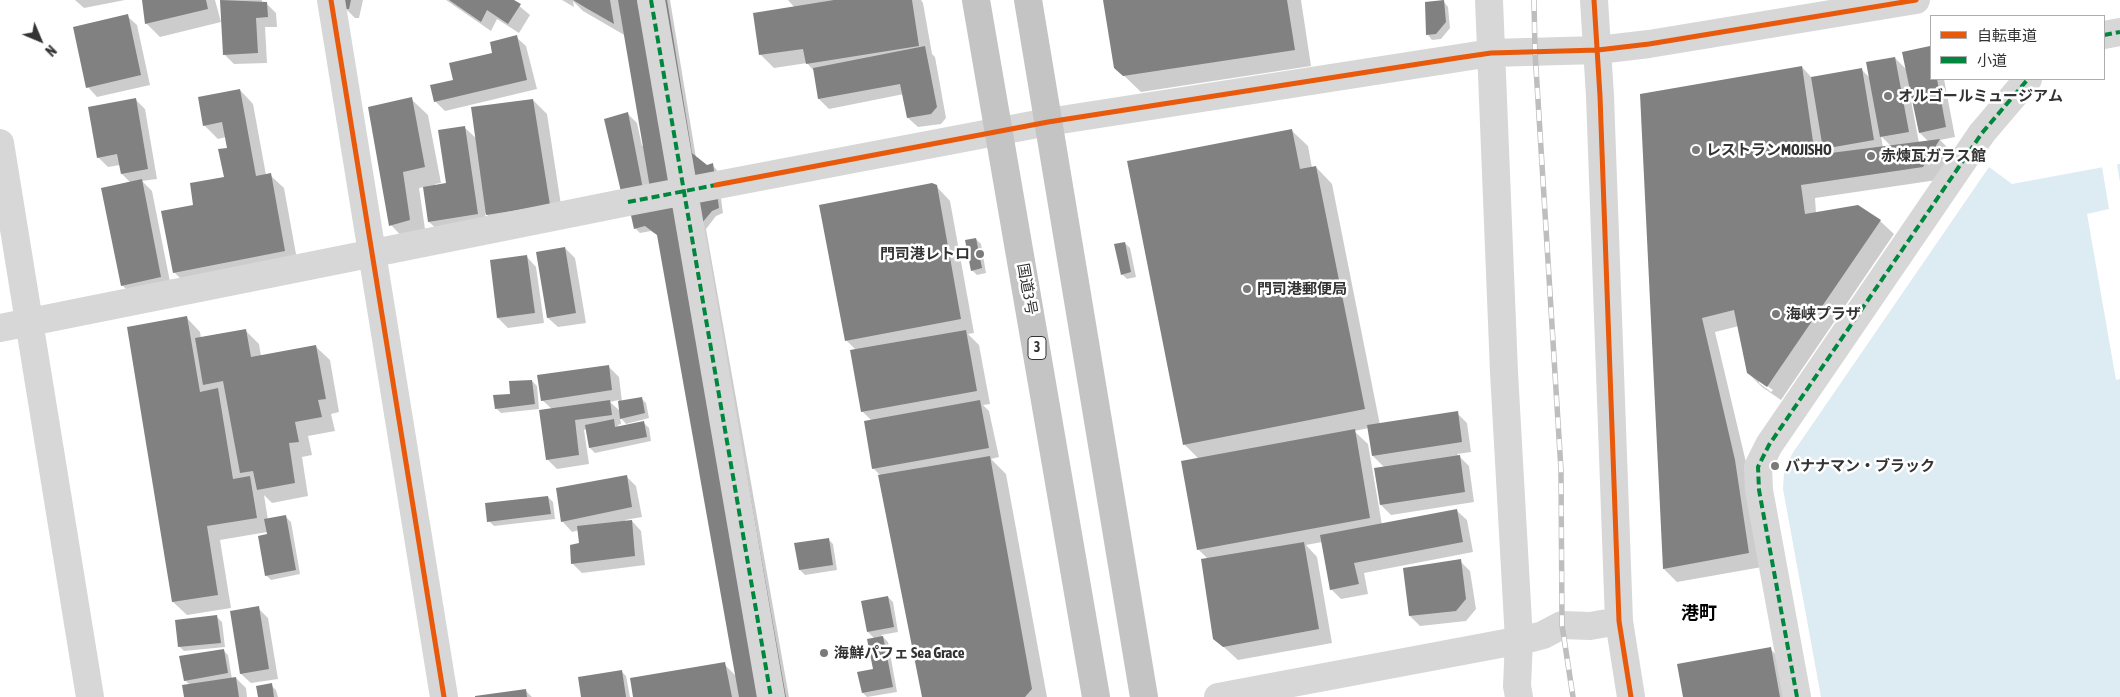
<!DOCTYPE html>
<meta charset="utf-8">
<style>
body{margin:0}
#map{position:relative;width:2120px;height:697px;overflow:hidden;background:#fff;font-family:"Asap Condensed","Noto Sans JP",sans-serif}
canvas{display:block}
.legend{position:absolute;left:1930px;top:15px;width:175px;height:65px;box-sizing:border-box;background:#fff;border:1px solid #adadad;margin:0;padding:6px 9px;list-style:none;font-size:15px;color:#333}
.legend li{display:flex;align-items:center;gap:10px;height:25px}
.legend b{width:25px;border:1px solid #adadad}
.north{position:absolute;left:15px;top:15px;width:50px;height:50px;-webkit-text-stroke:4px #fff;paint-order:stroke;rotate:135deg;font-size:14px;font-weight:700;line-height:20px;text-align:center;color:#333}
.north::after{content:'';display:block;margin:auto;width:18px;height:22px;background:#333;clip-path:polygon(50% 0,100% 100%,50% 72%,0 100%)}
</style>
<div id="map">
<canvas width="2120" height="697"></canvas>
<ul class="legend">
<li><b style="height:6px;background:#e8590c"></b>自転車道</li>
<li><b style="height:6px;background:#00873e"></b>小道</li>
</ul>
<div class="north">N</div>
</div>
<script>
const ctx = document.querySelector('canvas').getContext('2d');
ctx.lineJoin = 'round';
function fill(path, color) {
  ctx.fillStyle = color;
  ctx.fill(path, 'evenodd');
}
function toPath(rows) {
  const path = new Path2D();
  for (const r of rows) {
    path.moveTo(r[0], r[1]);
    for (let i = 2; i < r.length; i += 2) path.lineTo(r[i], r[i + 1]);
  }
  return path;
}
function trace(path, color, width, dash) {
  ctx.strokeStyle = color;
  ctx.lineWidth = width;
  ctx.lineCap = dash ? 'butt' : 'round';
  ctx.setLineDash(dash || []);
  ctx.stroke(path);
}
function label(font, color, halo, rows, align = 'center') {
  ctx.font = font + ' "Asap Condensed","Noto Sans JP",sans-serif';
  ctx.lineWidth = 5;
  ctx.setLineDash([]);
  ctx.textBaseline = 'middle';
  ctx.strokeStyle = halo;
  ctx.fillStyle = color;
  for (const [text, x, y, turn = 0] of rows) {
    ctx.save();
    ctx.translate(x, y);
    ctx.rotate((+turn || 0) * Math.PI / 180);
    ctx.textAlign = isNaN(turn) ? turn : align;
    if (halo) ctx.strokeText(text, 0, 0);
    ctx.fillText(text, 0, 0);
    ctx.restore();
  }
}
const water = toPath([
 [2120,164,2120,697,1821,697,1783,489,1784,473,1792,454,1989,167,2012,184]
]);
const pier = toPath([
 [2117,164,2120,182,2120,379,2116,380,2087,214,2109,209,2102,167]
]);
const shadow = toPath([
 [75,0,125,0,84,8],
 [143,0,215,0,221,22,160,37,146,23],
 [221,0,262,0,262,3,266,3,276,13,277,27,265,27,267,63,234,64,224,54],
 [343,0,363,0,359,18,355,18,345,8],
 [446,0,512,0,530,15,519,33,497,19,491,31],
 [562,0,670,0,696,158,707,167,712,165,717,170,723,213,716,216,706,229,789,697,634,697,724,664,736,676,659,236,651,231,640,233,635,228,627,113,637,123,642,146,644,146,626,36,583,11,573,1,574,7],
 [788,0,921,0,923,3,932,54,935,57,946,118,941,124,918,127,908,118,904,94,829,109,819,99,814,71,807,63,774,68,760,54,795,8],
 [1104,0,1301,0,1311,66,1141,92,1116,68],
 [1444,2,1448,7,1450,28,1441,39,1432,40,1428,35],
 [127,16,137,25,150,85,97,97,88,87],
 [516,37,526,46,537,89,445,111,435,101,455,81],
 [1930,48,1931,49,1931,79,1944,79,1955,137,1940,140,1953,153,1937,180,1815,198,1816,213,1880,221,1894,234,1781,400,1762,387,1748,373,1739,326,1715,332,1749,475,1762,567,1677,582,1664,569,1641,95,1802,67,1812,78,1862,70,1871,79,1895,58,1907,70],
 [1912,94,1920,133,1929,142,1919,143,1910,95],
 [1881,136,1891,146,1883,148],
 [1825,149,1831,154,1826,155],
 [1759,380,1773,390,1771,392,1759,383],
 [240,90,253,104,266,175,270,175,284,188,298,265,188,286,174,272,195,206,225,178,228,149,226,137,218,139,204,125],
 [135,99,145,109,157,179,142,181,152,191,171,287,132,295,122,285,131,183,122,174,120,165,108,167,98,157],
 [411,99,428,115,441,183,435,184,436,186,447,184,464,127,477,139,533,100,547,114,563,218,501,228,485,213,487,224,439,231,429,222,424,187,419,188,426,236,407,242,391,225],
 [1291,130,1308,146,1312,168,1316,167,1332,184,1380,425,1457,413,1467,423,1471,452,1457,454,1469,466,1474,502,1391,515,1379,503,1381,503,1385,468,1373,456,1369,428,1354,431,1368,444,1382,525,1457,511,1467,520,1473,552,1364,573,1368,594,1341,599,1331,589,1322,542,1306,545,1317,557,1332,643,1238,660,1214,638,1208,559,1198,549,1199,459,1184,444],
 [936,186,950,201,974,333,968,334,979,345,990,404,983,405,989,411,999,457,991,459,1006,474,1047,697,923,697,880,475,873,468,872,421,862,411,856,350,846,340],
 [976,239,981,244,986,273,977,275,972,270],
 [1125,243,1130,248,1136,277,1127,279,1122,274],
 [565,248,575,258,586,323,558,327,548,318],
 [527,257,536,267,544,323,508,328,498,318,491,261],
 [187,318,200,332,201,338,245,330,259,344,261,356,316,347,330,360,339,412,331,414,335,431,308,436,312,455,302,457,308,496,272,503,264,495,268,520,286,517,291,522,300,574,271,580,266,575,273,531,220,540,231,608,187,615,173,602],
 [609,367,619,377,622,402,641,398,646,403,649,418,626,424,620,417,621,424,618,425,619,428,644,423,649,428,651,441,595,453,590,448,587,429,584,430,589,464,557,469,547,459,552,409,542,400],
 [619,400,621,412,610,402],
 [532,381,537,386,539,409,501,413,496,408],
 [626,476,636,486,642,517,625,520,626,522,632,521,641,531,645,565,582,573,572,563,581,544,579,530,572,532,563,522,558,489],
 [548,497,553,502,555,519,494,526,489,521],
 [828,539,833,544,837,570,805,575,800,570],
 [1460,561,1470,571,1476,609,1466,621,1420,626,1410,616,1404,569],
 [888,597,893,602,898,632,881,635,888,642,897,692,867,697,863,693,859,673,874,670,875,639,868,632],
 [258,608,268,618,278,679,251,683,241,674],
 [217,617,222,622,225,647,184,651,179,646],
 [1770,649,1784,662,1790,697,1684,697],
 [223,650,228,655,232,679,236,678,246,688,247,697,186,697,190,685,185,680],
 [621,671,626,676,630,697,583,697],
 [271,685,276,690,278,697,259,697],
 [525,690,532,697,476,697]
]);
const building = toPath([
 [142,0,206,0,208,9,145,24],
 [220,0,267,2,268,17,256,18,258,53,223,55],
 [342,0,351,0,349,9,343,9],
 [449,0,514,0,521,4,508,24,487,10,481,22],
 [573,0,610,0,614,24,586,8],
 [618,0,667,0,692,153,707,165,713,163,719,208,712,211,702,223,786,697,739,697,657,235,645,226,634,229,628,202,650,188],
 [834,0,912,0,919,46,806,64,803,49,759,55,753,13],
 [1103,0,1287,0,1295,50,1123,76,1114,68],
 [1444,0,1446,22,1436,34,1426,35,1425,2],
 [128,14,141,75,86,88,73,27],
 [517,35,527,80,434,102,430,85,453,80,449,63,492,53,490,42],
 [925,46,937,107,931,114,907,118,900,84,818,99,813,68],
 [1930,46,1931,79,1937,79,1946,127,1919,133,1902,52],
 [1895,57,1909,132,1880,137,1866,62],
 [1802,66,1815,155,1940,139,1923,167,1801,185,1805,214,1858,205,1881,220,1767,387,1747,373,1734,310,1702,318,1735,460,1749,553,1663,569,1640,94],
 [1862,68,1874,140,1823,149,1811,77],
 [240,89,256,176,271,173,285,251,173,273,161,211,193,205,190,183,224,177,218,149,227,148,222,122,203,126,198,97],
 [412,97,425,167,403,172,410,220,389,226,368,107],
 [136,98,148,169,121,174,117,154,97,158,88,107],
 [533,99,550,205,486,215,471,107],
 [628,112,643,189,622,196,604,119],
 [465,126,478,214,428,222,423,187,446,183,438,130],
 [1292,129,1300,169,1316,166,1365,409,1183,445,1127,161],
 [142,179,161,277,121,286,101,188],
 [932,183,937,185,961,319,845,341,819,205],
 [976,238,982,268,971,271,965,240],
 [1125,242,1131,272,1121,275,1114,244],
 [565,247,576,313,547,318,536,252],
 [527,255,535,313,497,318,490,260],
 [187,316,200,392,218,388,233,479,250,476,257,518,207,526,218,595,172,602,127,327],
 [246,329,251,357,316,345,326,399,318,400,322,417,295,422,299,442,289,443,295,483,257,490,253,471,240,473,223,381,203,385,195,338],
 [966,330,977,391,861,412,850,350],
 [609,365,612,390,541,401,537,375],
 [532,380,535,404,495,409,493,395,510,394,509,381],
 [642,397,645,413,620,419,618,401],
 [610,400,612,415,575,420,579,455,546,460,539,410],
 [980,400,989,448,872,469,864,421],
 [1458,411,1462,442,1372,456,1367,425],
 [614,419,615,427,644,421,647,437,589,448,585,425],
 [1355,429,1370,518,1197,550,1181,461],
 [1460,455,1465,492,1380,505,1374,468],
 [990,456,1032,689,1025,697,922,697,878,475],
 [627,475,632,507,561,522,556,488],
 [548,496,551,514,487,522,485,503],
 [1457,509,1463,542,1354,563,1359,584,1330,590,1320,535],
 [286,515,296,570,265,576,258,536,267,534,264,519],
 [632,520,635,556,571,564,570,545,579,543,577,526],
 [829,538,833,565,799,570,794,543],
 [1304,542,1319,629,1223,647,1213,639,1201,559],
 [1461,559,1466,599,1456,611,1409,616,1403,568],
 [888,596,894,627,867,632,861,601],
 [259,606,269,669,240,674,230,611],
 [217,615,221,643,178,647,175,620],
 [883,636,893,687,862,693,857,672,873,669,867,639],
 [1771,647,1780,697,1683,697,1677,664],
 [224,649,228,673,184,681,179,656],
 [725,662,732,697,633,697,630,678],
 [622,670,626,697,581,697,578,677],
 [236,677,239,697,184,697,182,685],
 [272,683,274,697,258,697,256,686],
 [526,689,527,697,475,697,475,696]
]);
const minor = toPath([
 [331,0,444,697],
 [651,0,771,697],
 [1489,0,1504,372,1519,640,1517,686,1519,697],
 [1594,0,1600,96,1619,621,1631,697],
 [2104,35,2120,32],
 [0,143,90,697],
 [0,328,628,202,1048,122,1491,53,1598,50,1649,44,1916,0],
 [1218,697,1532,638,1543,635,1562,625,1590,626,1619,621],
 [1797,697,1759,490,1758,467,1769,445,1982,133,2028,79]
]);
const highway = toPath([
 [976,0,1096,697],
 [1028,0,1144,697]
]);
const rail = toPath([
 [1534,0,1535,52,1561,470,1562,625,1573,697]
]);
const quiet = toPath([
 [651,0,771,697],
 [2104,35,2120,32],
 [628,202,716,185],
 [1797,697,1759,490,1758,467,1769,445,1982,133,2028,79]
]);
const cycleway = toPath([
 [331,0,444,697],
 [1594,0,1600,96,1619,621,1631,697],
 [716,185,1048,122,1457,58,1491,53,1598,50,1649,44,1916,0]
]);
const markers = [
 [1888,96,5,"#7a7a7a"],
 [1696,150,5,"#7a7a7a"],
 [1871,156,5,"#7a7a7a"],
 [980,254,5,"#7a7a7a"],
 [1247,289,5,"#7a7a7a"],
 [1776,314,5,"#7a7a7a"],
 [1775,466,5,"#7a7a7a"],
 [824,653,5,"#7a7a7a"]
];
const shields = [
 [1037,348,18]
];
const shieldNames = [
 ["3",1037,348]
];
const poiNames = [
 ["オルゴールミュージアム",1898,96],
 ["レストランMOJISHO",1706,150],
 ["赤煉瓦ガラス館",1881,156],
 ["門司港レトロ",970,254,"right"],
 ["門司港郵便局",1257,289],
 ["海峡プラザ",1786,314],
 ["バナナマン・ブラック",1785,466],
 ["海鮮パフェ Sea Grace",834,653]
];
const streetNames = [
 ["国道3号",1027,289,80]
];
const quarterNames = [
 ["港町",1699,613]
];
fill(water, '#ddebf3');
fill(pier, '#fff');
fill(shadow, '#0003');
fill(building, '#818181');
trace(minor, '#d7d7d7', 28);
trace(highway, '#c4c4c4', 28);
trace(rail, '#bebebe', 5.5);
trace(rail, '#fff', 4, [11]);
trace(quiet, '#00873e', 4, [8, 4]);
trace(cycleway, '#e8590c', 5);
for (const [x, y, r, color] of markers) {
  const dot = new Path2D();
  dot.arc(x, y, r, 0, 2 * Math.PI);
  ctx.fillStyle = color;
  ctx.fill(dot);
  trace(dot, '#fff', 2);
}
for (const [x, y, w] of shields) {
  const box = new Path2D();
  box.roundRect(x - w / 2, y - 11.5, w, 23, 4);
  ctx.fillStyle = '#fff';
  ctx.fill(box);
  trace(box, '#333', 1);
}
label('bold 14px', '#333', null, shieldNames);
label('bold 15px', '#333', '#fff', poiNames, 'left');
label('15px', '#333', '#fff', streetNames);
label('bold 18px', '#000', '#fff', quarterNames);
</script>
